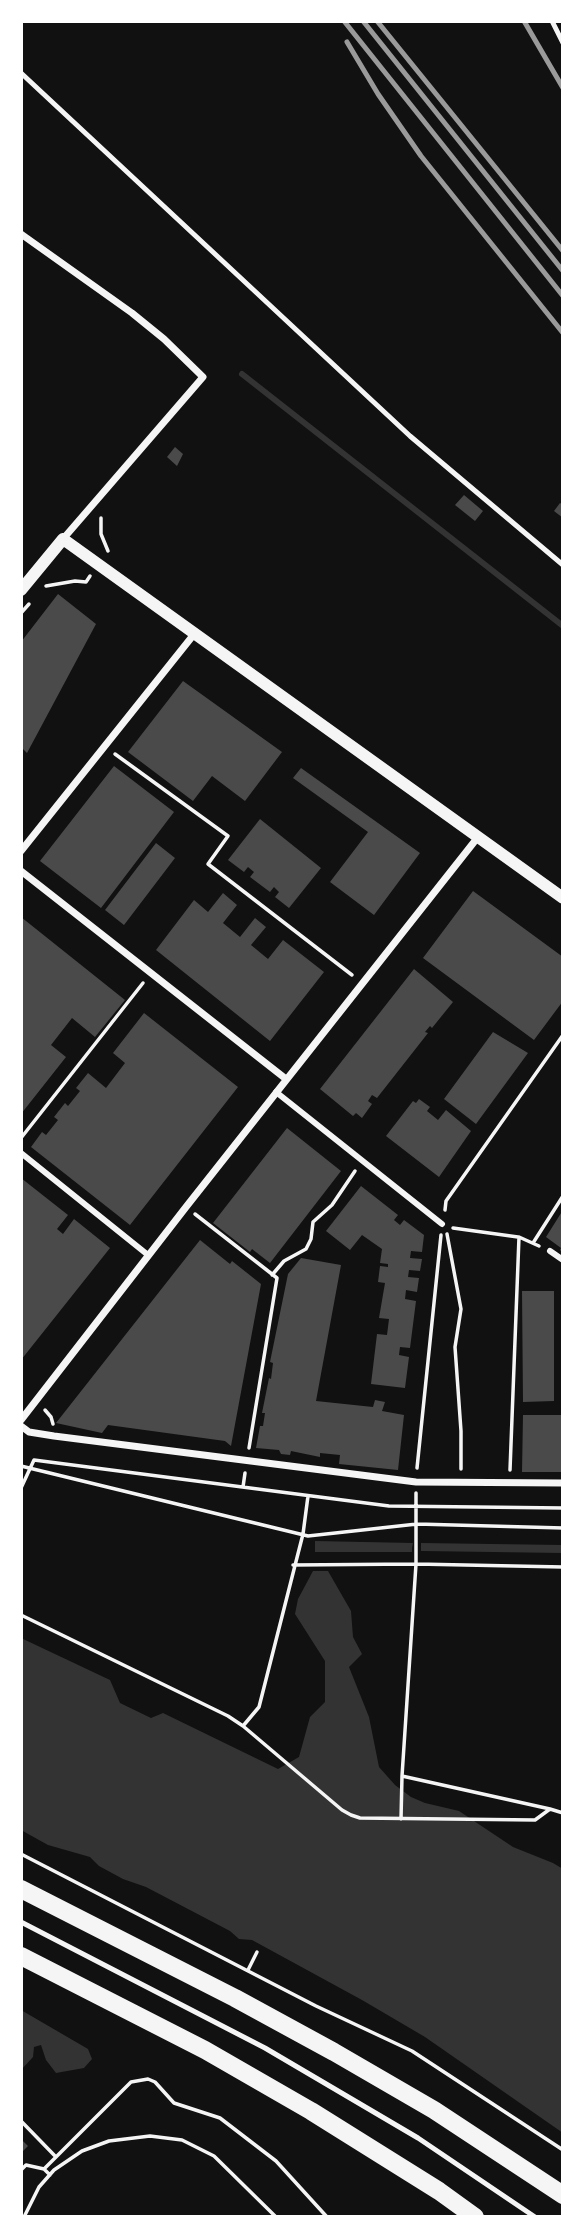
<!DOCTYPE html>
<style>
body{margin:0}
#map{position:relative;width:584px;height:2238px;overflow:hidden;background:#111;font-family:"Fira Sans Condensed",sans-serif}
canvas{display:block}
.frame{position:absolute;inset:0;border:23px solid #fff;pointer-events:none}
</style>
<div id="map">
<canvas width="584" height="2238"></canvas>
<div class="frame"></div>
</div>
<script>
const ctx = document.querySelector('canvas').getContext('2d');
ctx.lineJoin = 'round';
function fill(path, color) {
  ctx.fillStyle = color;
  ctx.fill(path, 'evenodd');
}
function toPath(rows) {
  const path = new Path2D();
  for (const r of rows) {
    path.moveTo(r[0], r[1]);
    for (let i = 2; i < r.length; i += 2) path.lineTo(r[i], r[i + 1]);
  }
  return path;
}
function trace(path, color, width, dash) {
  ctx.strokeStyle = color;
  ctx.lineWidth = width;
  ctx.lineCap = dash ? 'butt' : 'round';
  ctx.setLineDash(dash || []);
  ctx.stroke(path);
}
const water = toPath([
 [315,1541,413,1543,412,1548,412,1552,315,1552],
 [421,1543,563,1545,563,1553,421,1551],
 [313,1571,328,1571,351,1611,353,1637,362,1654,349,1667,369,1717,379,1767,395,1785,411,1797,425,1803,459,1811,513,1847,553,1863,563,1869,563,2133,425,2037,362,2000,252,1940,239,1939,230,1931,146,1887,123,1879,99,1866,90,1857,48,1845,21,1830,21,1638,110,1680,120,1703,151,1718,163,1713,278,1769,299,1757,310,1717,325,1702,325,1661,295,1614,298,1599],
 [21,2010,88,2049,92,2059,84,2068,56,2073,46,2060,41,2045,34,2047,33,2057,21,2070]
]);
const stream = toPath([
 [242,374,563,626]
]);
const building = toPath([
 [175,447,183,454,177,466,167,457],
 [464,495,483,511,475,521,455,505],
 [560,503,563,505,563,518,554,511],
 [58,594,96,624,27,753,21,747,21,642],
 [183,681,282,752,245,801,212,776,193,801,128,752],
 [114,766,174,812,101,908,40,861],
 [301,768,420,853,374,915,330,882,368,832,293,778],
 [260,819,321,868,289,908,275,897,279,892,274,887,270,892,250,877,254,872,248,867,244,872,228,860],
 [156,843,175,858,124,925,105,910],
 [473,891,563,957,563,1001,534,1040,423,958],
 [223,893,237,905,223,923,240,937,255,918,266,927,251,945,268,959,283,940,324,972,270,1041,156,950,194,900,208,912],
 [21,917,125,1000,95,1037,72,1018,51,1045,66,1057,21,1114],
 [414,969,453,1002,432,1028,430,1026,425,1032,428,1033,377,1098,372,1095,368,1101,372,1104,362,1118,356,1113,353,1116,320,1089],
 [144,1013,238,1087,130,1225,31,1147,42,1132,46,1135,58,1120,54,1117,65,1103,68,1106,80,1091,76,1088,88,1073,106,1088,125,1063,113,1053],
 [493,1032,528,1053,476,1124,444,1099],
 [419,1099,430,1107,427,1111,438,1120,446,1110,471,1131,439,1177,386,1136,413,1101,416,1103],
 [287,1128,341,1171,270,1263,252,1249,250,1252,213,1223],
 [21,1178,68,1215,57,1229,63,1234,74,1219,110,1248,21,1360],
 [361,1186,398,1215,394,1220,400,1225,404,1220,424,1235,422,1252,411,1251,410,1258,422,1259,420,1271,409,1270,408,1277,419,1278,417,1292,406,1290,405,1299,416,1301,410,1348,400,1347,399,1355,409,1357,405,1388,371,1384,377,1334,387,1335,389,1319,379,1318,385,1283,378,1282,380,1266,388,1267,388,1264,380,1263,382,1249,362,1235,350,1250,326,1231],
 [563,1210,563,1253,560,1250,561,1248,546,1237],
 [200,1240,230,1264,232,1261,261,1284,231,1446,225,1441,108,1425,102,1433,56,1423],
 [301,1258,341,1265,316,1401,373,1407,375,1400,385,1402,382,1411,404,1415,398,1470,339,1464,340,1455,320,1453,320,1457,291,1451,290,1455,281,1454,279,1450,256,1448,260,1426,263,1426,265,1413,262,1413,269,1378,271,1379,273,1363,270,1362,288,1274],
 [522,1291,554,1291,554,1401,523,1402],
 [523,1415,563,1415,563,1472,522,1472],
 [21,2139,28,2146,21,2153]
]);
const path = toPath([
 [101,518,101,534,108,551],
 [46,586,75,581,86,582,90,576],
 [21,613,29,604],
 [115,754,228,836,208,864,352,975],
 [21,1138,143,983],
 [445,1210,446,1201,563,1035],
 [195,1214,277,1278,249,1448],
 [453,1228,518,1237],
 [447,1234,461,1309,455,1347,461,1431,461,1469],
 [533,1243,563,1196],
 [272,1275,284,1261,306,1249,311,1239,313,1222,332,1205,355,1171],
 [45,1410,51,1417,53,1424],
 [21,1466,308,1536,417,1524,563,1528],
 [417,1468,441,1235],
 [510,1470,519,1237,539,1246],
 [243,1487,245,1473],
 [21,1488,34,1460,389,1506,563,1508],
 [293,1565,416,1564,563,1567],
 [21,1615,228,1716,243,1726,342,1810,351,1815,360,1818,535,1820,550,1809,402,1776,416,1564,416,1493],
 [243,1726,259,1707,303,1534,308,1496],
 [550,1809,563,1813],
 [401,1819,402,1776],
 [21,1854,316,2006,412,2051,563,2150],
 [248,1970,257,1952],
 [21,2121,56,2157],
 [21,2170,26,2165,44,2169],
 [50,2175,44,2169,131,2082,148,2079,155,2082,174,2103,220,2118,276,2161,327,2217],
 [24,2217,39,2187,54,2170,82,2151,109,2141,150,2136,182,2140,214,2156,276,2217]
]);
const service = toPath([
 [552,21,563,43],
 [21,73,410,436,563,565],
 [21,1922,265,2048,418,2138,535,2217]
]);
const pedestrian = toPath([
 [276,1092,442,1224],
 [21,1153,148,1255],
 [550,1251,563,1260]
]);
const minor = toPath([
 [21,234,132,313,164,339,203,377,63,539],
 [21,851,195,633],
 [21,871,286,1079],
 [21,1420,186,1207,478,837],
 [21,1426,29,1432,54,1436,416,1482,563,1483]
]);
const tertiary = toPath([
 [21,590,63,539,563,898]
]);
const primary = toPath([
 [21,1889,235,1998,334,2052,434,2110,563,2195],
 [21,1956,205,2050,311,2111,439,2191,475,2217]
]);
const rail = toPath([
 [344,21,563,296],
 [363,21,563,271],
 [377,21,563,251],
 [524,21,563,88],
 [347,42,378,94,421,156,563,333]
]);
fill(water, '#333');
trace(stream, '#333', 6);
fill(building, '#4a4a4a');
trace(path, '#f5f5f5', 3.5);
trace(service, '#f5f5f5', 5);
trace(pedestrian, '#f5f5f5', 6);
trace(minor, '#f5f5f5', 7);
trace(tertiary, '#f5f5f5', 12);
trace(primary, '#f5f5f5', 18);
trace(rail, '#9a9a9a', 5);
</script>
